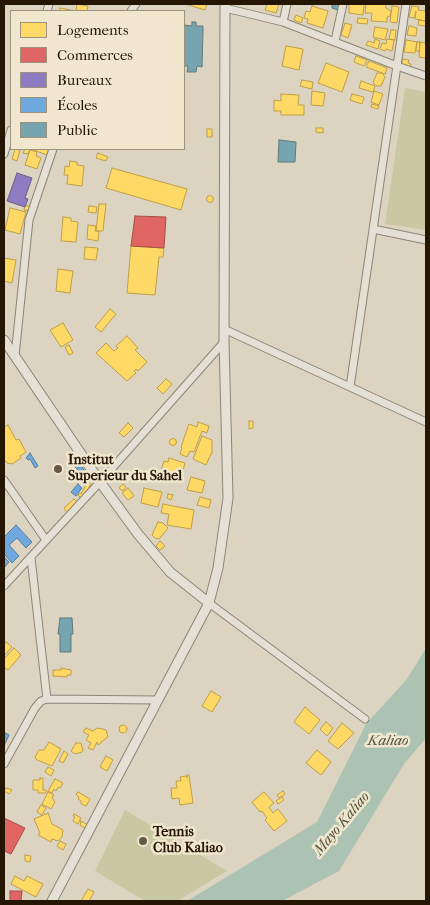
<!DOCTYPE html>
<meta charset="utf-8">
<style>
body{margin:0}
#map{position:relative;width:430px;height:905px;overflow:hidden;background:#dcd4c0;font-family:"IM FELL French Canon",serif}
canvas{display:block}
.frame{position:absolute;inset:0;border:5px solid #251503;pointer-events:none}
.legend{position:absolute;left:10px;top:10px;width:175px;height:140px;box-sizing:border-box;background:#f1e6ce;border:1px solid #9f927d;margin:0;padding:6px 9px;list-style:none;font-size:15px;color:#251503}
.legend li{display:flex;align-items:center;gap:10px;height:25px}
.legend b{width:25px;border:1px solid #9f927d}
</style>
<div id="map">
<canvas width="430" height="905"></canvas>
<div class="frame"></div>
<ul class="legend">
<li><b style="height:14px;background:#ffd966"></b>Logements</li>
<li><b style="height:14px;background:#e06666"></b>Commerces</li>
<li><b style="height:14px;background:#8e7cc3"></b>Bureaux</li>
<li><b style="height:14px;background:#6fa8dc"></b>Écoles</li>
<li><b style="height:14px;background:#76a5af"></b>Public</li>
</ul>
</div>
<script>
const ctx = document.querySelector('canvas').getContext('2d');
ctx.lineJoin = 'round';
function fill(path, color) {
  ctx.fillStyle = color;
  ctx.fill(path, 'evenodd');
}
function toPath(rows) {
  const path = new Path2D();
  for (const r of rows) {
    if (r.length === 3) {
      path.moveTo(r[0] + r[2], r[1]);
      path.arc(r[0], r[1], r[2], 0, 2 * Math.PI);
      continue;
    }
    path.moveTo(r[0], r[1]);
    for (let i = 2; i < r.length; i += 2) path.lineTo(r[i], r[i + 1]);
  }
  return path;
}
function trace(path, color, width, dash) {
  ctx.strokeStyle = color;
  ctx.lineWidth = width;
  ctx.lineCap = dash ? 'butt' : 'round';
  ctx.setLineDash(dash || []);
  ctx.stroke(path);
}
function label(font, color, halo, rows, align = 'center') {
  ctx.font = font + ' "IM FELL French Canon",serif';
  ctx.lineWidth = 5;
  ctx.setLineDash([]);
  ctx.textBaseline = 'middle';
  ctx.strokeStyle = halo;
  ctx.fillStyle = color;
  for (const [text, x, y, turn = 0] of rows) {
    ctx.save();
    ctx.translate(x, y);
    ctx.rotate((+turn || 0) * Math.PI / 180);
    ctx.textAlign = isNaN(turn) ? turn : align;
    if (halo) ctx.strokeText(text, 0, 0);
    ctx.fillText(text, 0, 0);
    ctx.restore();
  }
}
const green = toPath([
 [405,88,426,92,426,230,385,224],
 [125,810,227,871,177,901,145,901,95,871]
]);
const water = toPath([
 [426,648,426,738,404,764,339,871,282,901,187,901,317,822,366,724,407,679]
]);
const homes = toPath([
 [77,4,88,6,87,11,59,11,60,8,76,11,77,4],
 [185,4,207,4,205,10,185,4],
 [267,4,279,4,276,13,265,10,267,4],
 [349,4,364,4,363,15,349,13,349,4],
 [366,4,386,4,386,8,391,11,390,16,387,17,387,22,371,21,372,13,365,13,366,4],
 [312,6,328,11,323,28,307,23,308,19,304,18,306,11,310,12,312,6],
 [392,6,399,7,397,23,390,22,392,6],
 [412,6,419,7,418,10,426,11,426,21,415,19,416,11,414,18,409,17,412,6],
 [296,15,303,18,301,23,294,20,296,15],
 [358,18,368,19,367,24,357,23,358,18],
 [419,20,426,21,426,26,418,25,419,20],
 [345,23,352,25,348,38,341,35,345,23],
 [409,26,417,28,416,36,407,35,409,26],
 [375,27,388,29,385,40,373,37,375,27],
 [391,30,396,30,395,40,389,39,391,30],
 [375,39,380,41,378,49,366,45,368,41,374,43,375,39],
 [387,39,394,40,392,51,386,49,385,51,380,49,382,43,386,44,387,39],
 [406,40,417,42,415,53,404,52,406,40],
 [417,42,420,42,419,52,416,50,417,42],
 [420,42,426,43,426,58,419,57,420,42],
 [286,46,303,49,299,70,282,66,286,46],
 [356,56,367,60,364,66,354,62,356,56],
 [403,59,409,60,408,63,411,64,410,68,401,66,403,59],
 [369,61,387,68,385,74,366,67,369,61],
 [326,63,349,72,342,92,318,83,326,63],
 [377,73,382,73,385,77,381,86,377,86,373,83,377,73],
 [302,80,313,82,312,89,300,86,302,80],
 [361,81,375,86,373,92,359,88,361,81],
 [312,91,325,93,323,106,311,105,312,91],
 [374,91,383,94,379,105,371,102,374,91],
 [281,94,299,95,298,105,304,105,304,115,281,115,281,111,274,111,274,100,281,101,281,94],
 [352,94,364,97,362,104,350,100,352,94],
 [372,104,379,106,378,109,371,107,372,104],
 [316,128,323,128,323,133,316,132,316,128],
 [207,129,212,129,212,137,207,137,207,129],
 [15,149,20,150,17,161,12,159,15,149],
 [25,149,30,149,28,154,23,153,25,149],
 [31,149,50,149,47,155,31,149],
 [30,150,37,152,36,156,41,158,37,169,25,165,30,150],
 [98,153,108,157,106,161,96,158,98,153],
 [70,161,77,162,77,165,84,166,82,186,67,184,68,175,64,175,65,166,69,167,70,161],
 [112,168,187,189,181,210,106,188,112,168],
 [210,199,3.5],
 [99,204,106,204,103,231,96,231,99,204],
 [25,205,31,207,30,211,24,210,25,205],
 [89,206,97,207,96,213,88,212,89,206],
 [10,208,26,212,20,234,5,230,10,208],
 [63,217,71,218,71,221,78,222,76,242,61,241,63,217],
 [88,225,96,226,95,231,99,231,98,241,87,239,88,225],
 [131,246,164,248,163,257,159,257,155,295,127,293,131,246],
 [85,247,98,248,96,260,84,259,85,247],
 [4,258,16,260,12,283,4,281,4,258],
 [58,269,73,271,70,293,56,291,58,269],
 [110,309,116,314,101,332,95,327,110,309],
 [63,323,73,340,61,347,50,330,63,323],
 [127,336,138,348,135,350,147,362,138,371,136,369,134,371,136,373,127,381,96,353,106,343,114,351,118,348,116,346,127,336],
 [69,345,73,353,69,355,65,347,69,345],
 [166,379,172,384,163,394,157,388,166,379],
 [249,421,253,421,253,428,249,429,249,421],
 [198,422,209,426,207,433,202,431,194,452,190,451,187,457,180,454,182,448,181,447,189,424,197,427,198,422],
 [128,423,133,428,124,437,119,433,128,423],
 [8,425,16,440,19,439,26,452,20,456,21,458,12,464,7,463,4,459,4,427,8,425],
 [202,436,212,440,212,454,211,454,206,465,193,459,202,436],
 [173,442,3.5],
 [169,458,185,463,180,482,164,477,165,472,161,471,164,461,168,462,169,458],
 [191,477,205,481,202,493,187,490,191,477],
 [87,483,91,484,82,499,78,495,80,493,81,494,87,483],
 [123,484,126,487,123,491,119,488,123,484],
 [128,488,134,496,128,500,122,493,128,488],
 [144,488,162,492,158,507,141,503,144,488],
 [168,494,173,495,171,500,167,498,168,494],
 [200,497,211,500,209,508,197,505,200,497],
 [74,499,78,503,67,513,64,508,74,499],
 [163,504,194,510,191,529,167,525,169,514,161,513,163,504],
 [158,522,163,523,168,528,159,539,155,538,152,535,158,522],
 [160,541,165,546,160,550,156,546,160,541],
 [6,642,12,647,4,656,4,644,6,642],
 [14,648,21,655,8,670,4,667,4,659,14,648],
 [61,668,71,670,71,675,67,675,67,677,53,676,53,670,61,670,61,668],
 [211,691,221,697,212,712,202,706,211,691],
 [305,707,320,720,309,734,294,722,305,707],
 [326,722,333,728,327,736,320,729,326,722],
 [342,723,354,733,338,749,328,741,342,723],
 [123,729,4],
 [86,728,93,731,97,728,103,729,106,730,108,737,101,742,101,743,98,745,97,742,93,750,88,748,91,743,86,740,89,735,83,732,86,728],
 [49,742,61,749,52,766,37,760,35,757,39,750,44,750,49,742],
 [76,743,81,743,83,750,82,752,75,754,71,751,76,743],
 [317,750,331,762,321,775,306,763,317,750],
 [64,751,68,754,63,763,59,761,64,751],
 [106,756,113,760,107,771,100,767,106,756],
 [48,767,54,770,51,776,45,772,48,767],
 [187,775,189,775,193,803,180,805,179,798,172,799,171,788,177,788,176,781,181,781,180,777,186,776,187,778,187,775],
 [40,778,43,778,43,790,46,790,46,793,38,793,38,790,33,790,33,780,40,780,40,778],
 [55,779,63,783,60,788,58,787,56,791,54,789,52,793,48,791,55,779],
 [6,788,12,790,9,794,4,791,6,788],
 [283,791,285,794,279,798,277,795,283,791],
 [48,792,54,795,52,798,55,802,51,809,42,804,48,792],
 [78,792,90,799,86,806,81,804,81,801,78,799,79,797,76,794,78,792],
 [264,792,274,803,269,807,273,813,278,809,287,821,274,831,265,820,267,818,262,811,260,812,252,802,264,792],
 [282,797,284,800,278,804,276,801,282,797],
 [41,805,46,808,42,815,37,812,41,805],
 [48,813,52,824,63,830,62,837,58,841,52,839,51,842,38,835,40,833,34,819,48,813],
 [74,814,81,818,78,824,73,821,75,817,73,816,74,814],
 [81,821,88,825,86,829,80,825,81,821],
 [60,841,66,844,63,850,57,846,60,841],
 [25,855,31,856,30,862,25,861,25,855],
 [15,876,24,881,27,876,43,884,36,897,11,884,15,876],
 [88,889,94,892,89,901,81,901,88,889]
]);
const shops = toPath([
 [135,216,166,217,164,248,131,246,135,216],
 [4,818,25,828,11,854,4,851,4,818],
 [10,891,22,891,21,901,10,901,10,891]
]);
const offices = toPath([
 [17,173,32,178,25,198,28,199,25,207,7,201,17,173]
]);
const schools = toPath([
 [30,453,38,466,35,468,30,459,28,460,26,458,30,453],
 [78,461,84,470,79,472,73,464,78,461],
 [78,484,82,488,76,496,71,492,78,484],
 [16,525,32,542,26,548,17,538,9,545,19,556,12,563,4,554,4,537,16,525],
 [4,557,9,562,4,568,4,557],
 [4,732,9,735,4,746,4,732]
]);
const public = toPath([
 [332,4,340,4,338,10,332,8,332,4],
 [192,22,196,22,196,26,203,26,203,30,202,67,197,66,196,72,187,72,188,66,184,66,184,25,192,26,192,22],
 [279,140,296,142,295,162,278,162,279,140],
 [60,618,72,618,73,634,71,634,71,652,60,652,60,634,58,634,60,618]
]);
const minor = toPath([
 [225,8,283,22,397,66,426,76],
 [47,11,49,4],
 [131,11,136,4],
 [283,22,287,4],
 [335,41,343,4],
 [4,154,11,130],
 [373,229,426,240],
 [224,329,426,422],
 [15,356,29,220,53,149],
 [350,387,406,4],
 [4,480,46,540],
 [31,558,47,699],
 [4,586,100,482,224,342],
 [209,603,365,719],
 [4,764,35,708,41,701,47,699,159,700]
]);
const tertiary = toPath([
 [4,340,100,482,138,534,170,572,209,603],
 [52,901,209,603,218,568,228,498,224,342,225,4]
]);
const markers = [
 [58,469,5,"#655845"],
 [143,841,5,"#655845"]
];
const poiNames = [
 ["Institut",68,461],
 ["Superieur du Sahel",68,477],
 ["Tennis",153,833],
 ["Club Kaliao",153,849]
];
const waterNames = [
 ["Kaliao",388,741],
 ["Mayo Kaliao",342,824,-50]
];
fill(green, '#c9c8a2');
fill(water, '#acc2b3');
fill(homes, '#ffd966');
trace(homes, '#be9e48', 1);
fill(shops, '#e06666');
trace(shops, '#a84e48', 1);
fill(offices, '#8e7cc3');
trace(offices, '#6e5d89', 1);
fill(schools, '#6fa8dc');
trace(schools, '#597c9b', 1);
fill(public, '#76a5af');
trace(public, '#5e7a7b', 1);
trace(minor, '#8b8577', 9);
trace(tertiary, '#8b8577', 11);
trace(minor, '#e4e0d5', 7);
trace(tertiary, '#e4e0d5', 9);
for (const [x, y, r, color] of markers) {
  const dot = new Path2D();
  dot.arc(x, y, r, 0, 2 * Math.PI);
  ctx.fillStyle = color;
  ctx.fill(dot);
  trace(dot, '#f1e6ce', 2);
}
label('bold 14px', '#251503', '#f1e6ce', poiNames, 'left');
label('italic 15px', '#4d4f3f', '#f1e6ce', waterNames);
</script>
